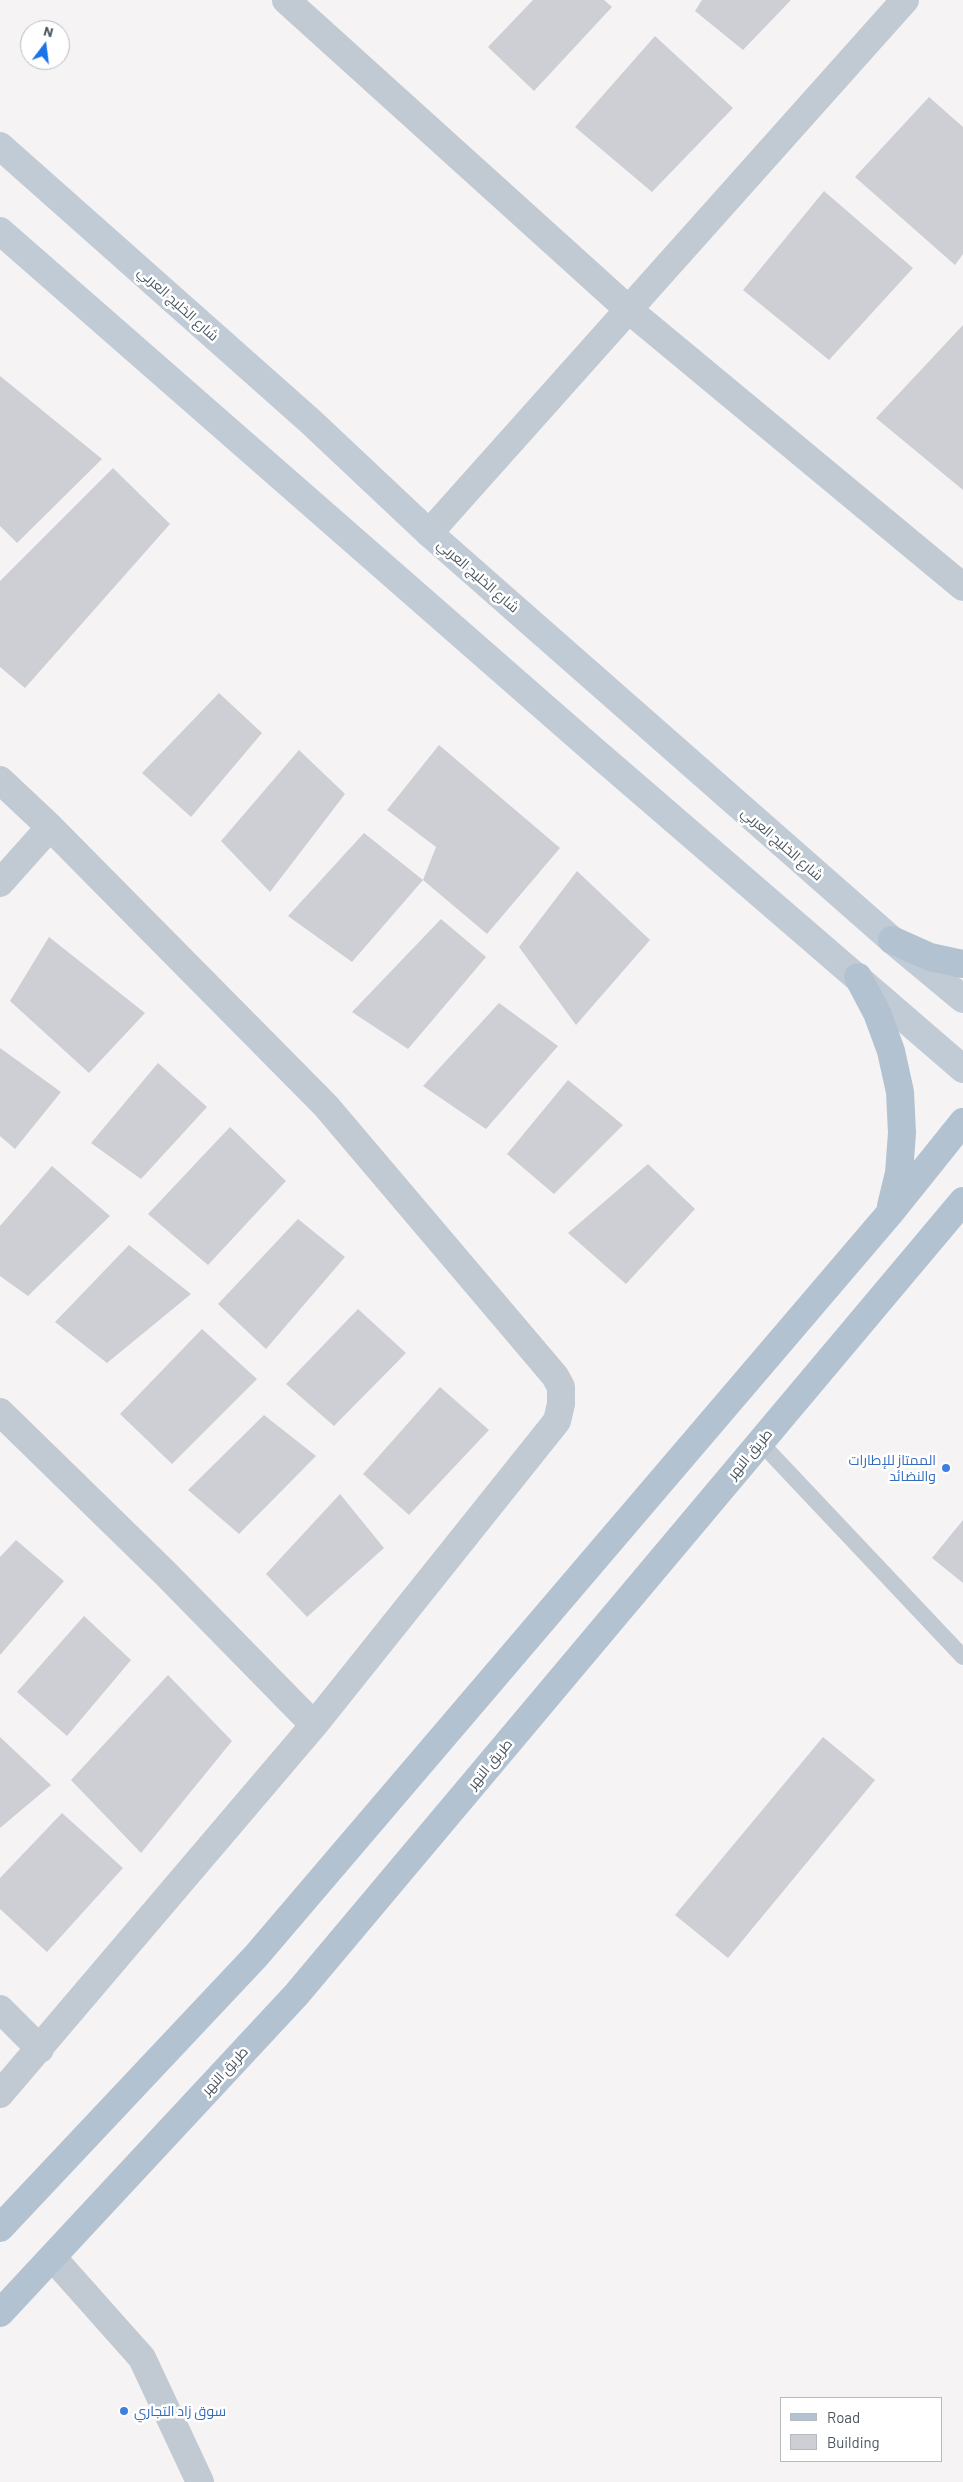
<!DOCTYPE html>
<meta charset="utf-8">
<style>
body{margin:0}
#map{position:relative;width:963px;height:2482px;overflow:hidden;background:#f5f3f3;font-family:Barlow,sans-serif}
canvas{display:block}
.legend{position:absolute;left:780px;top:2397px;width:162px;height:65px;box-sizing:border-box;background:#fff;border:1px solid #b7bbc0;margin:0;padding:6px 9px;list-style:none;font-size:15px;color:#4a5661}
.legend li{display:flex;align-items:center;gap:10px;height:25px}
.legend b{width:25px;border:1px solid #b7bbc0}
.north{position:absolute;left:20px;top:20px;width:50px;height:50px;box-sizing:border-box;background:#fff;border:1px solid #b7bbc0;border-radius:50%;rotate:15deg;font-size:14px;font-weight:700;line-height:20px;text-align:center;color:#4a5661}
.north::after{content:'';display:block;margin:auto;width:18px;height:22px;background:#1a73e8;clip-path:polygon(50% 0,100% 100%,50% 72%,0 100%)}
</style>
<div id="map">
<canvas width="963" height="2482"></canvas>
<ul class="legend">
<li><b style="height:6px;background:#b3c2d1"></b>Road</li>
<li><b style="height:14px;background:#cdcfd5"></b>Building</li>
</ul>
<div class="north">N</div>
</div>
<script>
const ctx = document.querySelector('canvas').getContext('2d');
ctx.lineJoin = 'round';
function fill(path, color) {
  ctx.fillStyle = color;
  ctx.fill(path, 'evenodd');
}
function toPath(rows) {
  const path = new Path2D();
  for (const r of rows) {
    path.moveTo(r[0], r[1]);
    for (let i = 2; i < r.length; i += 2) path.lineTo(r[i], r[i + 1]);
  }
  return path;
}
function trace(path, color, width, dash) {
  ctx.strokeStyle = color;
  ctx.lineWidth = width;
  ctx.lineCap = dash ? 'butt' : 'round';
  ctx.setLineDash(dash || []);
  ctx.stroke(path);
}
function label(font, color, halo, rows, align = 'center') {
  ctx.font = font + ' Barlow,Cairo,sans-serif';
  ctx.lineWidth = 5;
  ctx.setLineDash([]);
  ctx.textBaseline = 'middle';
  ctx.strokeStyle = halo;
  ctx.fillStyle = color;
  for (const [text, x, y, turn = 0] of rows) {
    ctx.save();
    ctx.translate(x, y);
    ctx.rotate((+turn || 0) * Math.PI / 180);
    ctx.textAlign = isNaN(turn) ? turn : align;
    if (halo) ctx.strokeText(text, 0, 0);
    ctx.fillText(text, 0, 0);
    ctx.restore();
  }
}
const building = toPath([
 [533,0,604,0,612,7,534,91,488,47],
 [702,0,791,0,743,50,695,11],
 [655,36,733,108,652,192,575,127],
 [929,97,963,127,963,254,955,265,855,177],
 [824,191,913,268,829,360,743,290],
 [963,325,963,490,876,418],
 [0,376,102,459,17,543,0,526],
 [113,468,170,524,25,688,0,667,0,581],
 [219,693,262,733,191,817,142,773],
 [439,745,560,848,487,934,423,880,436,847,387,810],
 [299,750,345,794,270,892,221,841],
 [364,833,423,880,352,962,288,916],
 [577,871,650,940,576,1025,519,947],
 [441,919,486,957,408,1049,352,1012],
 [49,937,145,1013,89,1073,10,1001],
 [499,1003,558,1046,486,1129,423,1086],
 [0,1048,61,1092,15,1149,0,1136],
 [158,1063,207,1107,141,1179,91,1143],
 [568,1080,623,1125,554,1194,507,1154],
 [230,1127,286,1181,208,1265,148,1214],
 [648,1164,695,1209,626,1284,568,1233],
 [52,1166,110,1216,28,1296,0,1276,0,1226],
 [298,1219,345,1257,266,1349,218,1304],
 [129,1245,191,1294,107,1363,55,1322],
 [358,1309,406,1353,334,1426,286,1384],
 [202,1329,257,1379,172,1464,120,1414],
 [440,1387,489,1430,409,1515,363,1474],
 [264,1415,316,1456,239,1534,188,1490],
 [340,1494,384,1548,307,1617,266,1574],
 [963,1520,963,1583,932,1558],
 [16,1540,64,1581,0,1655,0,1557],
 [84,1616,131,1660,67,1736,17,1692],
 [168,1675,232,1741,141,1853,71,1780],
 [0,1737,51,1785,0,1828],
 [823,1737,875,1780,728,1958,675,1915],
 [62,1813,123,1868,47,1952,0,1909,0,1878]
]);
const service = toPath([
 [760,1442,963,1657]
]);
const minor = toPath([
 [286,0,629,310,963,587],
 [429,533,905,0],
 [0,780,50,827,326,1106,555,1376,561,1387,561,1404,557,1421,314,1725,0,2094],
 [0,883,50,827],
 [0,1412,166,1574,314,1725],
 [0,2009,40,2049],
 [53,2258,142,2358,200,2482]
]);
const secondary = toPath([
 [0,146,310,421,429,533,892,940,963,999],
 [0,231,591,748,963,1069]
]);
const primary = toPath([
 [892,940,930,957,963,964],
 [858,977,877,1013,891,1051,900,1092,902,1133,899,1173,891,1206],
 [0,2228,256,1956,890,1213,963,1122],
 [0,2313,296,1995,963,1201]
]);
const markers = [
 [946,1468,5,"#3f7fe0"],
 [124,2411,5,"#3f7fe0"]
];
const streetNames = [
 ["شارع الخليج العربي",178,304,42],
 ["شارع الخليج العربي",478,576,41],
 ["شارع الخليج العربي",782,844,41],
 ["طريق النهر",750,1454,-50],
 ["طريق النهر",490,1764,-50],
 ["طريق النهر",225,2071,-47]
];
const shopNames = [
 ["الممتاز للإطارات",936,1460],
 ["والنضائد",936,1476],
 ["سوق زاد التجاري",134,2411,"left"]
];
fill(building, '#cdcfd5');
trace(service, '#c1cad2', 16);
trace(minor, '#c1cad2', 28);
trace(secondary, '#c1cbd6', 28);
trace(primary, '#b3c2d1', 28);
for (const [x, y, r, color] of markers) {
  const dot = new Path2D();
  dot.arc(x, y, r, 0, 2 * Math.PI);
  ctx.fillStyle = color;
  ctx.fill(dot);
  trace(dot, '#fff', 2);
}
label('14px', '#4a5661', '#fff', streetNames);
label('14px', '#366cbe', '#fff', shopNames, 'right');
</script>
